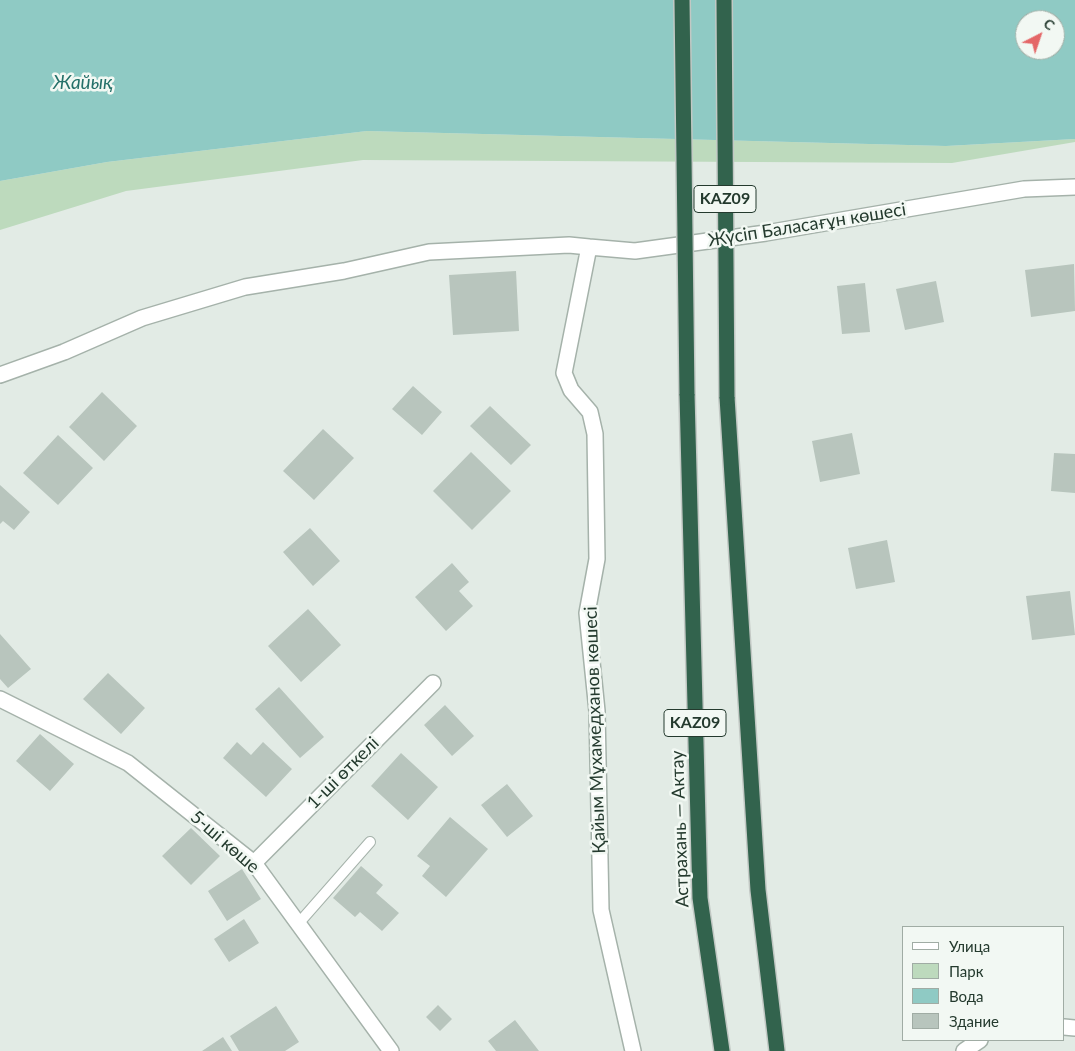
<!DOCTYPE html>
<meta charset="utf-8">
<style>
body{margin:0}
#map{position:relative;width:1075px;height:1051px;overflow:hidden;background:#e2ebe5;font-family:Lato,sans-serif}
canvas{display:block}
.legend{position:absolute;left:902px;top:926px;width:162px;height:115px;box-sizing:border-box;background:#f2f8f3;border:1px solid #a0aca4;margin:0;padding:6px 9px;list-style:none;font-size:15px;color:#243a2e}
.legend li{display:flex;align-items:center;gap:10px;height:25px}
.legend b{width:25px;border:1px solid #a0aca4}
.north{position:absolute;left:1015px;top:10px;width:50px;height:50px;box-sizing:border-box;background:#f2f8f3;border:1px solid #a0aca4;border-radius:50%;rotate:41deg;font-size:14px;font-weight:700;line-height:20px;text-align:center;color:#243a2e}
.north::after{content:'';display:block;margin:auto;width:18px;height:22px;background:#e46768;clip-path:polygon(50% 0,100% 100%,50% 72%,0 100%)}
</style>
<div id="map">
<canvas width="1075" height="1051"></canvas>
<ul class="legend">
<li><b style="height:6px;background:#fff"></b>Улица</li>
<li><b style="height:14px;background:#bddabd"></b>Парк</li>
<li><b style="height:14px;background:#8fcac4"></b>Вода</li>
<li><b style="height:14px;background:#b8c5bd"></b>Здание</li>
</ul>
<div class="north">С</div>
</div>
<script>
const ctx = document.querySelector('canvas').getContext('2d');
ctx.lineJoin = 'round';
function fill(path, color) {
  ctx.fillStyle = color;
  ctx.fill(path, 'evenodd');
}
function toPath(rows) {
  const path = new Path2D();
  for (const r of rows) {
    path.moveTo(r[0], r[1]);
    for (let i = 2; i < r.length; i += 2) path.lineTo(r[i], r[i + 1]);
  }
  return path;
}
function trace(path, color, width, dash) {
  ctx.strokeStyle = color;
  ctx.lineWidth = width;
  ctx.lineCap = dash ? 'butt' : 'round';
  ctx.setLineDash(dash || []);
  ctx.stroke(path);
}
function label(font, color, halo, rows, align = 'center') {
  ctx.font = font + ' Lato,sans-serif';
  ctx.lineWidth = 5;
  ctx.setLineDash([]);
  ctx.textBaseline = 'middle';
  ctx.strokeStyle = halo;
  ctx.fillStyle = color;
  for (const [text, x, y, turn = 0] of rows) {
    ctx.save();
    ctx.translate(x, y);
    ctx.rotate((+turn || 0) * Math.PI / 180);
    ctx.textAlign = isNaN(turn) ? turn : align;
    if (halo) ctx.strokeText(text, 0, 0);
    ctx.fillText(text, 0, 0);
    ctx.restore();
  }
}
const green = toPath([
 [367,131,946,146,1075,139,1075,142,952,163,363,160,126,191,0,230,0,181,107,162]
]);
const water = toPath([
 [0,0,1075,0,1075,139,946,146,367,131,107,162,0,181],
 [1025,20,1055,20,1055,50,1025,50]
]);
const building = toPath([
 [1074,264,1075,311,1031,317,1025,270],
 [516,271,519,331,453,335,449,275],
 [936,281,944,322,905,330,896,289],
 [865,283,870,332,842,334,837,286],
 [413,386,442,412,422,435,392,409],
 [102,392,137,426,104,461,69,427],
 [490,406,531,445,511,465,470,426],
 [323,429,354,458,314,500,283,471],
 [852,433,860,474,820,482,812,441],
 [58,435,93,468,58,505,23,473],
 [471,452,511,491,472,530,433,491],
 [1054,453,1075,454,1075,493,1051,491],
 [0,485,30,512,14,530,3,521,0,524],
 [310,528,340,561,313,586,283,552],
 [887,540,895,582,856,589,848,548],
 [452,563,469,582,459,591,473,606,446,631,415,597],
 [1070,591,1075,635,1032,640,1026,596],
 [308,609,341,645,301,682,268,646],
 [0,634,31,669,8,688,0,679],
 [108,673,145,708,121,734,83,699],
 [279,687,324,737,300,758,255,709],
 [445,705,474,736,452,756,424,725],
 [40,734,74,764,50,791,16,761],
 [237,742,251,755,263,742,292,769,266,797,223,758],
 [401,753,438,787,408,820,371,786],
 [507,784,533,816,507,837,481,805],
 [450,817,488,849,446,897,422,876,430,866,417,856],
 [191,828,220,856,191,885,162,856],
 [361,866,383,885,376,893,399,913,382,931,360,912,355,917,333,898],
 [242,869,261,899,227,921,208,891],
 [244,919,259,943,229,962,214,939],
 [438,1005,452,1019,440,1031,426,1017],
 [276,1006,299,1042,285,1051,239,1051,230,1036],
 [515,1020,539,1051,496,1051,488,1041],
 [223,1037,232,1051,202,1051]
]);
const lane = toPath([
 [298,924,370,842]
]);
const street = toPath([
 [589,247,635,251,766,233,1024,189,1075,187],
 [0,375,64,352,142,318,245,287,344,271,429,252,569,245,589,247,564,373,571,390,590,412,595,434,597,559,587,613,597,711,601,910,633,1051],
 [0,699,128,763,254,863,391,1051],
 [254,863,433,683],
 [1064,1027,1075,1028],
 [964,1051,980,1040]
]);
const highway = toPath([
 [687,394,700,898,722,1051],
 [727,397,758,890,777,1051]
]);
const highwayBridge = toPath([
 [682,0,687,394],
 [724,0,727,397]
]);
const shields = [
 [725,199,62],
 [695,723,62]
];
const shieldNames = [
 ["KAZ09",725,199],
 ["KAZ09",695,723]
];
const streetNames = [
 ["Жүсіп Баласағұн көшесі",807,225,-9],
 ["Қайым Мұхамедханов көшесi",595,730,-92],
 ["1-ші өткелі",343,773,-45],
 ["Астрахань — Актау",680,829,-92],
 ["5-шi көше",225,842,41]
];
const waterNames = [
 ["Жайық",83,83]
];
fill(green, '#bddabd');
fill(water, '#8fcac4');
fill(building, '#b8c5bd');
trace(lane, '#a5b2aa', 12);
trace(street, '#a5b2aa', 18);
trace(highway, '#c2c8c4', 18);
trace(lane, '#fff', 10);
trace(street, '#fff', 15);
trace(highway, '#32634d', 15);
trace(highwayBridge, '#c2c8c4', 18, []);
trace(highwayBridge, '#32634d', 15);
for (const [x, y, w] of shields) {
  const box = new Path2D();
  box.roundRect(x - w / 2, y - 13.5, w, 27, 4);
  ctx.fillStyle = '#f2f8f3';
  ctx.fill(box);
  trace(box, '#243a2e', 1);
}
label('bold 16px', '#243a2e', null, shieldNames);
label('18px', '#243a2e', '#f2f8f3', streetNames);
label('italic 19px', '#247069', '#f2f8f3', waterNames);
</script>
